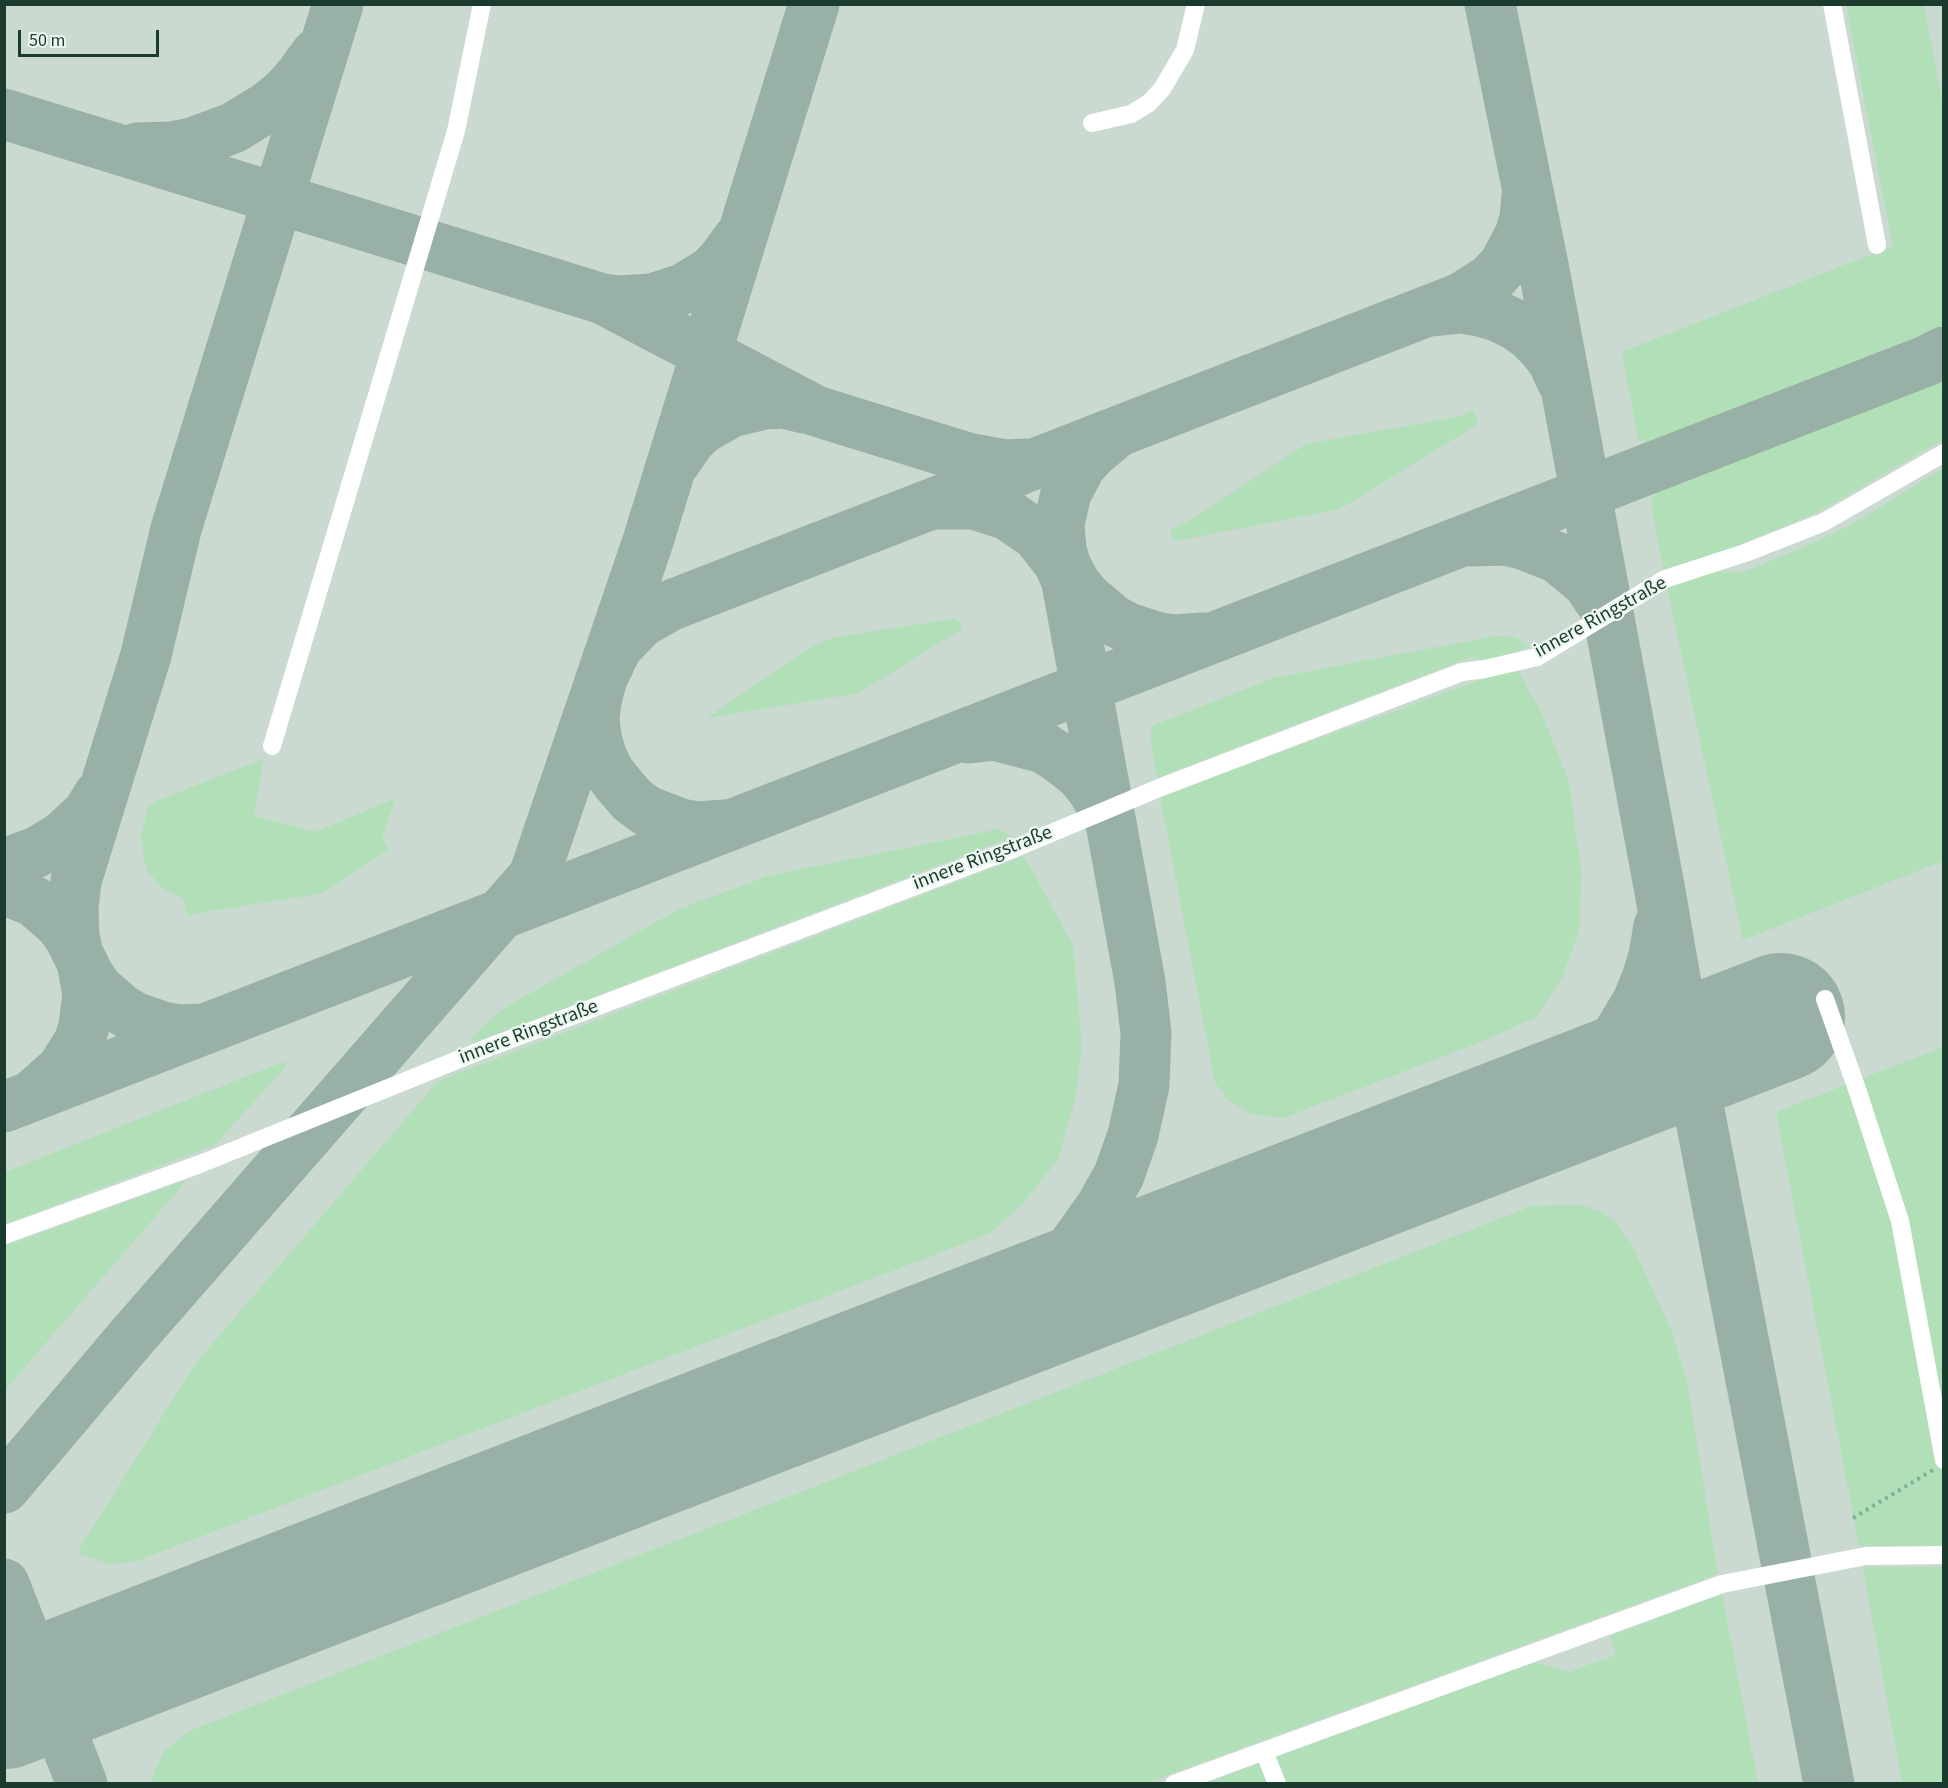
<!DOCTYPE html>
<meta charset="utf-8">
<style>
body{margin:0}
#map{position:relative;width:1948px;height:1788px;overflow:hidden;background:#dceae2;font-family:"Source Sans 3",sans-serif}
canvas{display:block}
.frame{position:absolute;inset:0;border:6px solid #1c3b2f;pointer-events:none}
.scale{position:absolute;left:18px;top:30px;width:141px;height:27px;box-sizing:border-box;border:3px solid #1c3b2f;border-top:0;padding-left:8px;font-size:18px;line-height:21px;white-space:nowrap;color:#1c3b2f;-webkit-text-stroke:4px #ecf7f0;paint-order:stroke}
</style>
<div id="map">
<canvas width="1948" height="1788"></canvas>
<div class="frame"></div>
<div class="scale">50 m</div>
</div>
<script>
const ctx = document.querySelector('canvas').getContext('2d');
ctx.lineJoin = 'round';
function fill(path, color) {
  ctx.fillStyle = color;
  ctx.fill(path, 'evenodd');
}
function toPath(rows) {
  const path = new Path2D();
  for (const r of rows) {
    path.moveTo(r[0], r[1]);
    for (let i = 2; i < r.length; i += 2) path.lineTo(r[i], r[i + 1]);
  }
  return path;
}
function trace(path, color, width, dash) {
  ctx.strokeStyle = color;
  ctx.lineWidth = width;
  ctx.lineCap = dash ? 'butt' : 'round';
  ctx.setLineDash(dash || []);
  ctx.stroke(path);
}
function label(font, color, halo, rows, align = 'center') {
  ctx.font = font + ' "Source Sans 3",sans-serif';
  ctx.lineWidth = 4.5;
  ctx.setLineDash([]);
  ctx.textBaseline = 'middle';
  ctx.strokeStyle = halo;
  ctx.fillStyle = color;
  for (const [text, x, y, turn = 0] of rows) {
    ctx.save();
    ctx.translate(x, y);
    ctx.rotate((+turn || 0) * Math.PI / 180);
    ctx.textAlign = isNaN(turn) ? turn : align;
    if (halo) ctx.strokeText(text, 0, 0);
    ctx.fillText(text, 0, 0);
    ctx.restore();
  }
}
const built = toPath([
 [5,5,1943,5,1943,1783,5,1784]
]);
const green = toPath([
 [1846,5,1924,5,1943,106,1943,326,1919,340,1869,363,1668,441,1656,443,1638,439,1622,352,1893,246],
 [1943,370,1943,440,1818,512,1716,555,1664,572,1650,500,1664,487,1674,480,1708,465],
 [1474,410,1478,424,1340,509,1175,541,1171,537,1171,530,1193,519,1306,444,1462,416],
 [1943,468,1943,861,1743,940,1667,587,1712,571,1742,573,1829,536,1858,521],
 [953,619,960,622,963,628,859,693,707,718,812,646,836,637],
 [1496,636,1516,637,1529,647,1486,661,1471,657,1157,778,1150,737,1152,726,1273,678],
 [1516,667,1542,714,1569,782,1581,869,1580,927,1563,976,1536,1017,1483,1041,1283,1118,1252,1114,1228,1100,1215,1083,1160,796],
 [263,759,254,816,316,832,396,798,382,838,389,849,323,893,187,915,183,899,161,887,148,871,144,860,141,834,149,804],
 [999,829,1012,837,473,1043,472,1037,501,1010,679,909,768,876],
 [1024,856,1073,945,1082,1050,1074,1103,1058,1159,1024,1202,991,1233,137,1561,110,1564,77,1553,195,1364,438,1081],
 [1943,1047,1943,1546,1859,1546,1776,1112],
 [283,1062,287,1065,215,1145,5,1224,5,1172],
 [187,1180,5,1390,5,1246],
 [1581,1205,1599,1211,1614,1220,1631,1243,1670,1327,1686,1377,1718,1574,1146,1783,151,1783,155,1769,166,1750,187,1732,1532,1206],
 [1863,1567,1943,1567,1943,1783,1902,1783],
 [1722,1594,1758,1783,1203,1784,1535,1662,1569,1672,1616,1655,1610,1636]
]);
const taxiway = toPath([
 [1490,4,1544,270,1659,886,1688,1053,1829,1784],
 [4,114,603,299,816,411,968,458,1006,465,1027,464],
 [137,148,170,147,192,143,233,128,269,106,286,92,300,76,316,54],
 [603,299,619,301,652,299,683,289,711,272,722,261,738,239],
 [1432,311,1462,308,1480,311,1497,316,1514,324,1529,334,1542,347,1553,361,1562,381],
 [1111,437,1092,453,1081,465,1066,493,1059,524,1061,550,1066,567,1076,585,1087,598,1113,620,1128,628,1159,638,1175,640,1203,638],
 [675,462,691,439,703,428,731,412,765,404,783,403,804,408],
 [939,504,974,504,1008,515,1037,535,1059,563,1065,577],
 [1470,541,1505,540,1523,544,1558,558,1587,582,1607,611],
 [969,738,995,735,1044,748,1058,757,1081,775,1093,790,1106,814],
 [725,825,698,827,681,824,647,811,632,800,620,786,609,772,601,755,596,737,594,719,596,701,602,678,617,647,641,622,669,606,1461,298,1491,279,1504,265,1520,235,1525,218,1527,197],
 [4,864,37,852,62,837,87,814,99,795],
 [4,889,35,902,59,923,69,936,89,976,98,989,121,1009,134,1017,163,1027,178,1030,204,1029],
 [77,950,74,936,73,908,76,881,146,655,176,529,338,4],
 [35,1093,62,1069,79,1042,84,1026,88,994,82,962],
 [4,1107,1926,361,1944,352],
 [1504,1123,1546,1104,1565,1091,1600,1060,1614,1041,1638,1001,1647,979,1654,956,1659,926],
 [930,1346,966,1329,1008,1304,1031,1288,1071,1249,1101,1207,1119,1175,1133,1135,1144,1085,1146,1033,1140,982,1061,550],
 [4,1488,130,1339,534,876,648,541,814,4],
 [4,1584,82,1784]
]);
const runway = toPath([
 [4,1705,1781,1017]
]);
const path = toPath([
 [1853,1518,1933,1470]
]);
const minor = toPath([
 [1832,4,1877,245],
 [1092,123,1131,114,1149,103,1162,89,1185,50,1196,4],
 [272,746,456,131,482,4],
 [1825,999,1858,1092,1900,1221,1944,1460],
 [4,1235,200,1164,487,1048,1013,849,1159,788,1462,672,1485,669,1537,657,1665,579,1745,553,1824,522,1944,453],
 [1264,1751,1277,1784],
 [1174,1784,1722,1584,1866,1556,1944,1555]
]);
const streetNames = [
 ["innere Ringstraße",1601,618,-29],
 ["innere Ringstraße",983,859,-21],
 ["innere Ringstraße",529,1033,-21]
];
fill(built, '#cadad1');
fill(green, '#b1dfb8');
trace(taxiway, '#99b0a6', 51);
trace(runway, '#99b0a6', 128);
trace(path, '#78b299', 4, [3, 4.5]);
trace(minor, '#fff', 18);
label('20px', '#1c3b2f', '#ecf7f0', streetNames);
</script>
